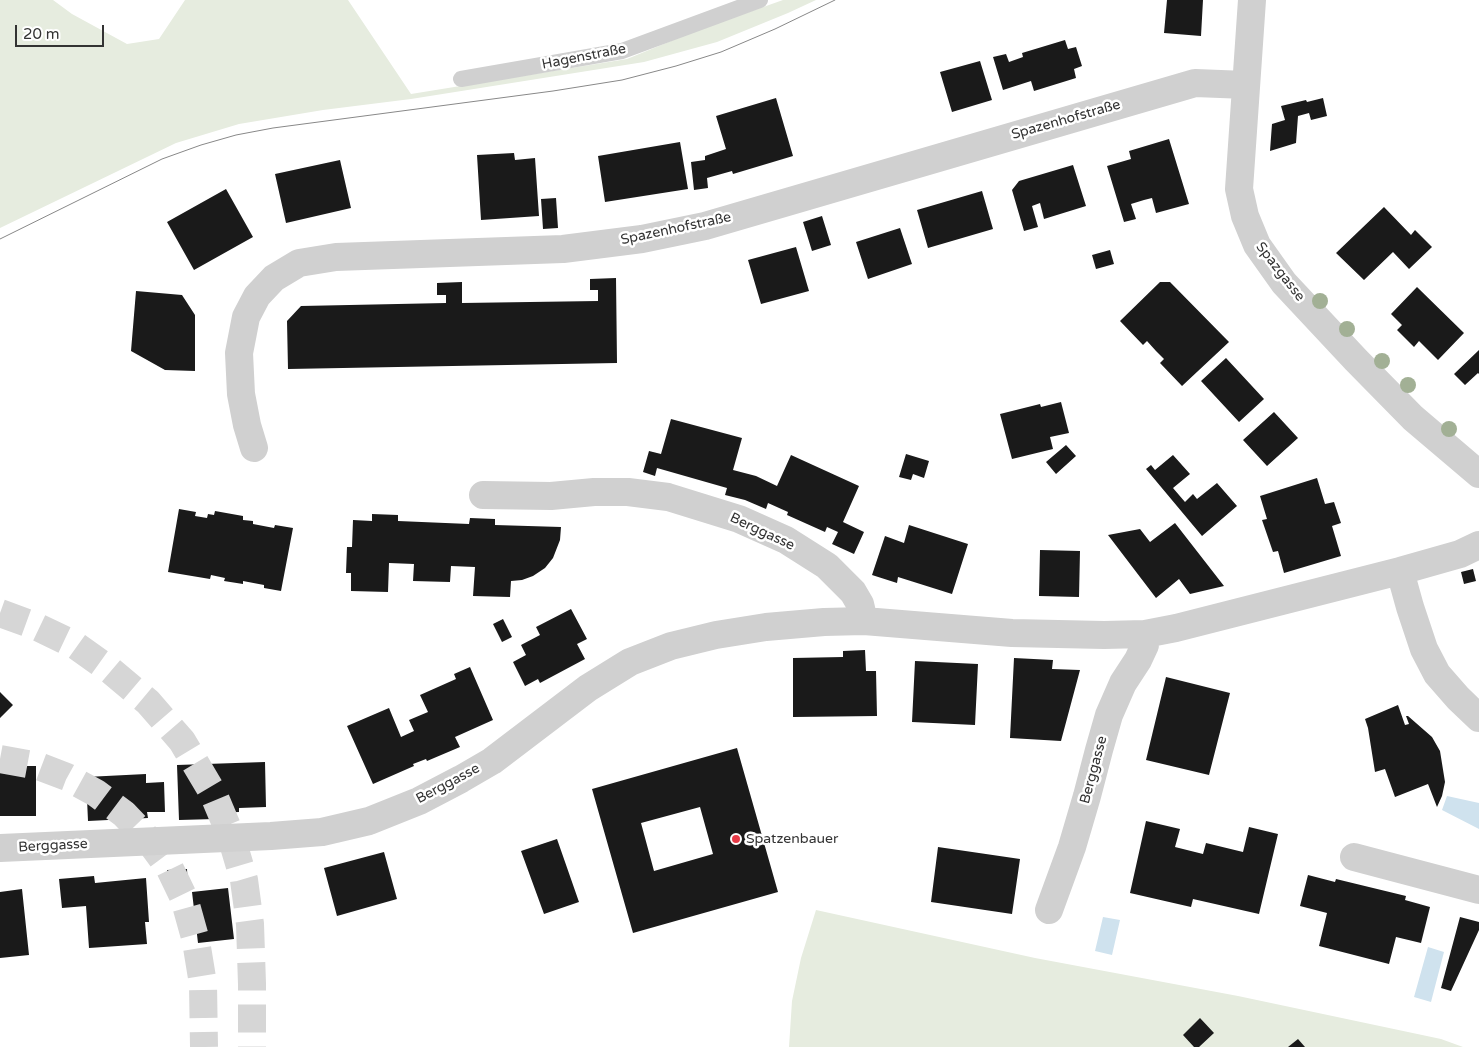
<!DOCTYPE html>
<meta charset="utf-8">
<style>
body{margin:0}
#map{position:relative;width:1479px;height:1047px;overflow:hidden;background:#fff;font-family:"Varela Round",sans-serif}
canvas{display:block}
.scale{position:absolute;left:15px;top:25px;width:89px;height:22px;box-sizing:border-box;border:2px solid #333;border-top:0;padding-left:6px;font-size:15px;line-height:18px;white-space:nowrap;color:#333;-webkit-text-stroke:4px #fff;paint-order:stroke}
</style>
<div id="map">
<canvas width="1479" height="1047"></canvas>
<div class="scale">20 m</div>
</div>
<script>
const ctx = document.querySelector('canvas').getContext('2d');
ctx.lineJoin = 'round';
function fill(path, color) {
  ctx.fillStyle = color;
  ctx.fill(path, 'evenodd');
}
function toPath(rows) {
  const path = new Path2D();
  for (const r of rows) {
    path.moveTo(r[0], r[1]);
    for (let i = 2; i < r.length; i += 2) path.lineTo(r[i], r[i + 1]);
  }
  return path;
}
function trace(path, color, width, dash) {
  ctx.strokeStyle = color;
  ctx.lineWidth = width;
  ctx.lineCap = dash ? 'butt' : 'round';
  ctx.setLineDash(dash || []);
  ctx.stroke(path);
}
function label(font, color, halo, rows, align = 'center') {
  ctx.font = font + ' "Varela Round",sans-serif';
  ctx.lineWidth = 5;
  ctx.setLineDash([]);
  ctx.textBaseline = 'middle';
  ctx.strokeStyle = halo;
  ctx.fillStyle = color;
  for (const [text, x, y, turn = 0] of rows) {
    ctx.save();
    ctx.translate(x, y);
    ctx.rotate((+turn || 0) * Math.PI / 180);
    ctx.textAlign = isNaN(turn) ? turn : align;
    if (halo) ctx.strokeText(text, 0, 0);
    ctx.fillText(text, 0, 0);
    ctx.restore();
  }
}
const green = toPath([
 [0,0,53,0,72,14,127,44,159,39,185,0,348,0,411,94,627,59,693,32,783,0,816,0,788,13,717,42,644,62,411,99,323,110,239,124,176,143,0,228],
 [816,910,1035,958,1238,996,1441,1039,1463,1047,789,1047,792,1001,801,958]
]);
const water = toPath([
 [1447,796,1479,803,1479,829,1442,810],
 [1103,917,1120,920,1112,955,1095,951],
 [1428,947,1444,952,1431,1002,1414,997]
]);
const building = toPath([
 [1167,0,1203,0,1201,36,1164,33],
 [1065,40,1068,49,1076,47,1082,66,1074,69,1076,78,1034,91,1031,81,1003,90,993,57,1006,54,1009,62,1023,57,1022,53],
 [980,61,992,100,952,112,940,72],
 [776,98,793,156,733,174,732,171,707,178,708,188,694,190,691,162,705,160,705,156,726,149,716,116],
 [1323,98,1327,116,1311,120,1309,113,1298,116,1296,143,1270,151,1272,124,1285,120,1281,106,1306,100,1307,102],
 [1169,139,1189,204,1156,213,1152,198,1144,200,1131,204,1136,219,1124,222,1107,166,1131,159,1129,151],
 [680,142,688,189,605,202,598,156],
 [514,153,515,160,535,158,539,216,481,220,477,155],
 [340,160,351,208,286,223,275,174],
 [1073,165,1086,206,1044,219,1040,203,1032,206,1038,227,1024,231,1012,190,1019,181],
 [226,189,253,237,194,270,167,222],
 [982,191,993,229,928,248,917,210],
 [556,198,558,228,543,229,541,199],
 [1384,207,1411,235,1415,230,1432,247,1409,269,1393,252,1364,280,1336,253],
 [822,216,831,245,812,251,803,222],
 [900,228,912,264,868,279,856,242],
 [796,247,809,291,761,304,748,260],
 [1110,250,1114,264,1096,269,1092,255],
 [616,278,617,363,288,369,287,321,301,306,446,303,446,295,437,295,437,283,462,282,462,303,598,301,598,290,590,290,590,279],
 [1160,282,1170,282,1229,342,1182,386,1160,363,1164,359,1156,351,1147,341,1143,345,1120,321],
 [1417,287,1464,333,1438,360,1419,341,1414,347,1397,330,1402,325,1391,314],
 [136,291,182,295,195,315,195,371,165,370,131,351],
 [1479,350,1479,374,1478,373,1465,385,1454,374],
 [1226,358,1264,399,1239,422,1201,381],
 [1061,402,1069,433,1050,437,1053,449,1012,459,1000,414,1040,404,1041,407],
 [1274,412,1298,438,1267,466,1243,440],
 [671,419,742,438,733,470,756,476,777,486,791,455,859,486,843,522,864,532,854,554,832,544,838,532,827,527,825,532,787,515,788,512,768,503,766,509,745,500,725,495,727,488,657,468,655,476,643,472,649,451,661,454],
 [1066,445,1076,456,1056,474,1046,462],
 [906,454,929,461,924,478,913,474,911,480,899,477],
 [1173,455,1190,474,1173,488,1185,502,1193,494,1197,499,1217,483,1237,506,1202,536,1146,469,1151,465,1155,470],
 [1317,478,1325,504,1334,502,1341,523,1332,526,1341,556,1284,573,1278,551,1273,552,1262,520,1267,519,1260,496],
 [179,509,196,512,195,516,207,518,208,514,214,515,215,511,243,516,243,520,253,521,253,524,274,528,275,525,293,528,281,591,264,588,264,585,243,581,243,584,224,581,225,578,211,575,210,579,168,572],
 [372,514,398,515,398,521,469,524,470,518,495,519,495,525,561,527,560,540,553,558,545,568,533,576,522,580,511,581,510,597,473,596,475,567,451,566,450,582,413,581,414,564,389,563,388,592,351,591,351,573,346,573,347,547,352,547,353,520,372,521],
 [1175,523,1224,586,1190,594,1179,579,1156,598,1108,535,1140,529,1150,542],
 [909,525,968,544,952,594,898,577,897,583,872,575,885,536,904,543],
 [1040,550,1080,551,1079,597,1039,596],
 [1473,569,1476,581,1464,584,1461,572],
 [571,609,587,639,577,644,585,659,540,683,538,679,525,686,513,662,526,655,521,645,540,635,536,627],
 [503,619,512,637,502,642,493,624],
 [865,650,866,671,876,671,877,716,793,717,793,658,843,657,843,651],
 [1014,658,1053,660,1052,669,1080,670,1061,741,1010,738],
 [915,661,978,664,975,725,912,722],
 [470,667,493,720,455,737,460,747,427,761,426,759,413,764,414,766,373,784,347,726,389,708,401,737,414,731,409,720,428,712,420,695,456,679,454,674],
 [1166,677,1230,693,1209,775,1146,760],
 [0,692,13,705,0,718],
 [1398,705,1405,725,1409,724,1406,716,1408,716,1432,737,1440,751,1445,782,1442,796,1437,807,1428,784,1395,797,1385,769,1375,772,1368,728,1365,719],
 [737,748,778,892,633,933,592,789],
 [700,807,713,854,654,871,641,823],
 [265,762,266,807,239,808,239,812,214,813,215,819,179,820,177,765],
 [0,766,36,766,36,816,0,816],
 [146,774,146,783,164,782,165,812,147,812,148,818,88,821,86,777],
 [1146,821,1180,829,1175,847,1203,854,1206,843,1243,852,1249,827,1278,834,1259,914,1193,899,1191,907,1130,893],
 [557,839,579,902,544,914,521,851],
 [938,847,1020,859,1012,914,931,902],
 [384,852,397,899,337,916,324,868],
 [187,869,188,889,169,890,167,870],
 [1308,875,1335,882,1336,879,1406,896,1405,900,1430,907,1421,943,1396,937,1389,964,1319,946,1327,913,1300,906],
 [94,876,95,883,146,878,149,922,145,922,147,944,89,948,86,906,62,908,59,879],
 [228,888,234,939,198,943,192,892],
 [22,889,29,955,0,958,0,892],
 [1460,917,1479,922,1479,930,1451,991,1441,988],
 [1200,1018,1214,1033,1199,1047,1194,1047,1183,1035],
 [1298,1039,1305,1047,1288,1047]
]);
const trunkTunnel = toPath([
 [0,613,33,625,75,645,110,670,148,702,182,741,213,793,231,836,244,880,250,924,252,984,252,1047],
 [0,759,38,766,67,777,96,793,124,814,147,838,170,869,184,898,196,941,203,984,204,1047]
]);
const service = toPath([
 [461,79,622,51,760,0]
]);
const minor = toPath([
 [1252,0,1239,189,1245,216,1257,245,1284,283,1356,360,1413,418,1479,474],
 [254,448,247,425,241,394,239,353,246,317,257,296,274,278,299,263,336,257,563,249,642,239,705,226,1195,83,1246,85],
 [483,495,551,496,594,492,628,492,668,497,739,519,786,540,827,566,853,592,860,604,864,621],
 [1400,571,1410,607,1424,649,1437,674,1458,698,1479,718],
 [0,848,271,836,322,832,369,821,419,801,461,779,492,761,588,688,630,662,671,646,716,635,766,627,824,622,864,621,1012,633,1104,635,1145,634,1176,628,1400,571,1460,554,1479,545],
 [1354,857,1479,890],
 [1049,910,1072,847,1087,796,1099,750,1109,715,1123,683,1138,660,1145,645,1145,634]
]);
const tram = toPath([
 [0,239,162,159,201,145,236,135,273,128,553,91,622,80,676,66,721,52,775,29,835,0]
]);
const trees = [
 [1320,301],
 [1347,329],
 [1382,361],
 [1408,385],
 [1449,429]
];
const markers = [
 [736,839,5,"#e63946"]
];
const streetNames = [
 ["Hagenstraße",584,57,-11],
 ["Spazenhofstraße",1066,120,-16],
 ["Spazenhofstraße",676,229,-12],
 ["Spazgasse",1280,272,52],
 ["Berggasse",762,532,25],
 ["Berggasse",1094,770,-75],
 ["Berggasse",448,784,-28],
 ["Berggasse",53,846,-3]
];
const poiNames = [
 ["Spatzenbauer",746,839]
];
fill(green, '#e6ecdf');
fill(water, '#cfe2ee');
fill(building, '#1a1a1a');
trace(trunkTunnel, '#d6d6d6', 28, [28, 14]);
trace(service, '#d0d0d0', 16);
trace(minor, '#d0d0d0', 28);
trace(tram, '#888', 1);
ctx.fillStyle = '#a2b095';
for (const [x, y] of trees) {
  ctx.beginPath();
  ctx.arc(x, y, 8, 0, 2 * Math.PI);
  ctx.fill();
}
for (const [x, y, r, color] of markers) {
  const dot = new Path2D();
  dot.arc(x, y, r, 0, 2 * Math.PI);
  ctx.fillStyle = color;
  ctx.fill(dot);
  trace(dot, '#fff', 2);
}
label('14px', '#333', '#fff', streetNames);
label('14px', '#333', '#fff', poiNames, 'left');
</script>
